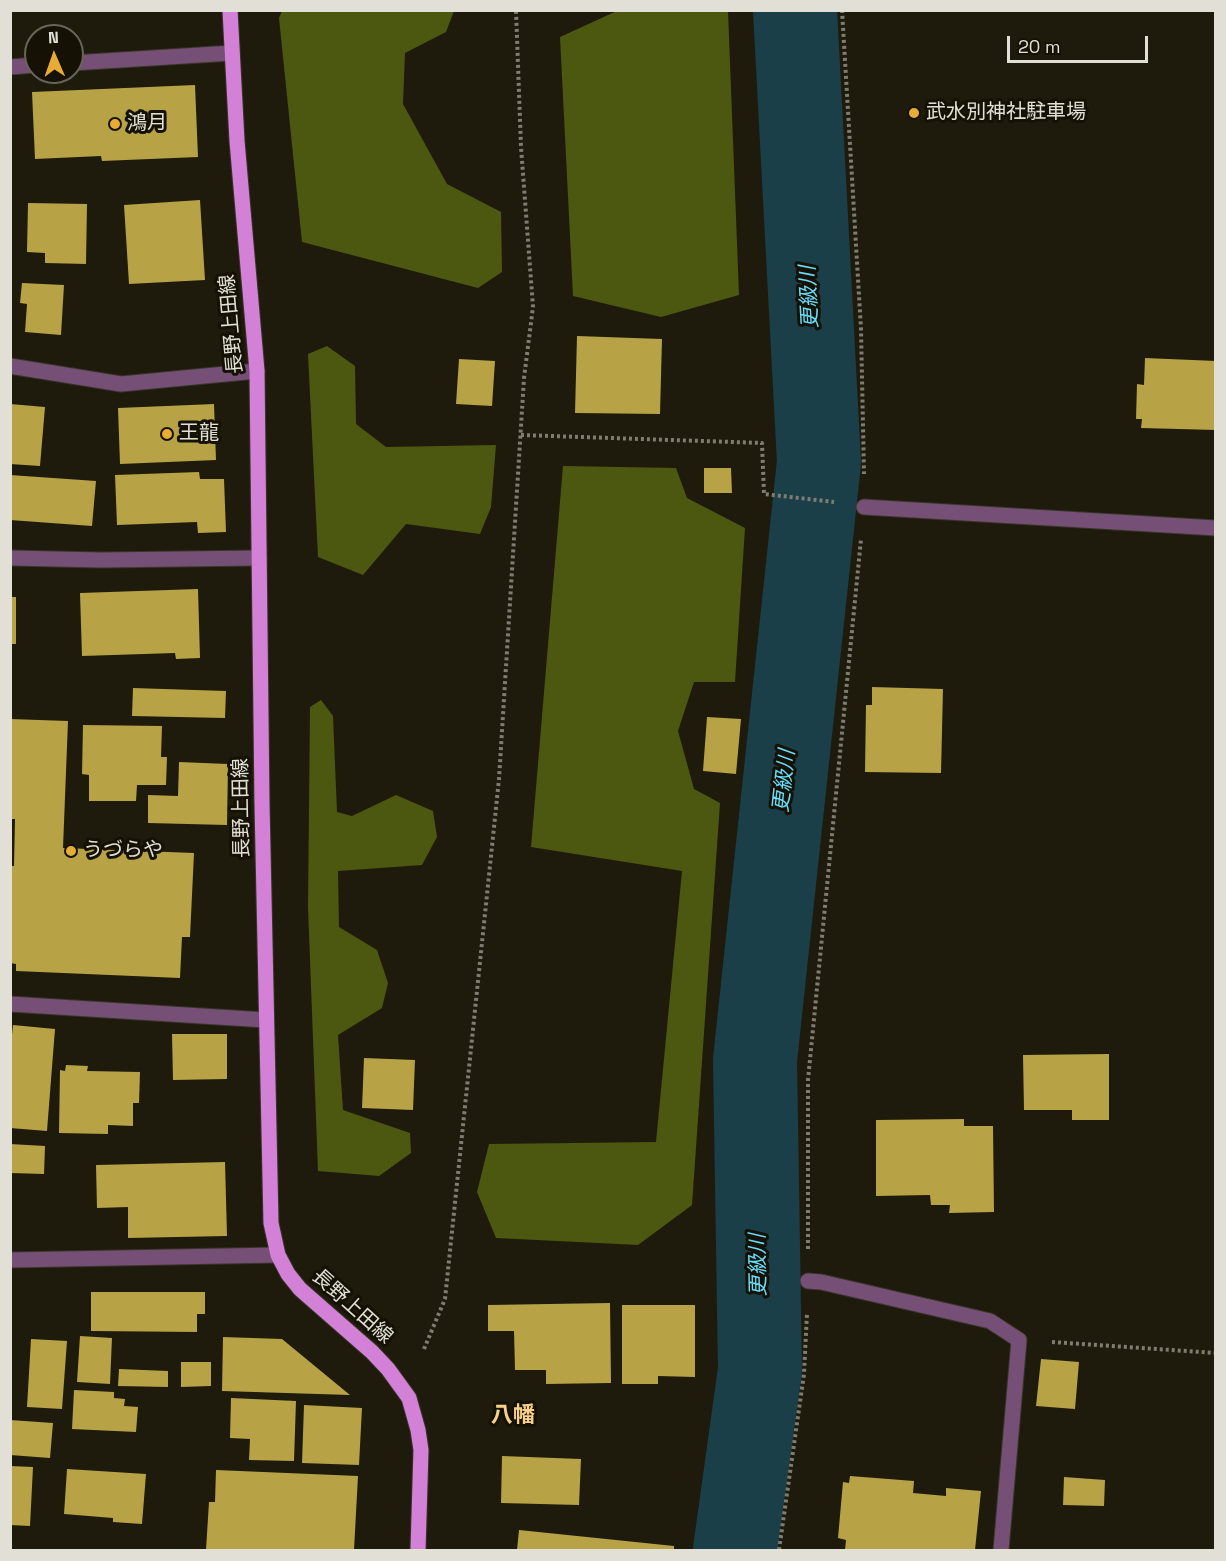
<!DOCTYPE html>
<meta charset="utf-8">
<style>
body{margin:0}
#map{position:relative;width:1226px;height:1561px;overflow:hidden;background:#1e1b0d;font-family:"Space Grotesk",sans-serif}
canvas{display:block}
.frame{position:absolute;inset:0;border:12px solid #e1dfd6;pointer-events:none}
.north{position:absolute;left:24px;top:24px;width:60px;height:60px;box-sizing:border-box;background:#151205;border:2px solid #676459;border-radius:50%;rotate:358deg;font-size:16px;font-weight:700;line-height:24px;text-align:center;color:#e1dfd6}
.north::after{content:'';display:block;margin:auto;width:21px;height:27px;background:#e6ac36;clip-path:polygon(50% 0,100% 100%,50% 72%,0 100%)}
.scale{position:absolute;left:1007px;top:36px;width:141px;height:27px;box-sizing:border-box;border:3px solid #e1dfd6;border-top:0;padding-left:8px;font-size:18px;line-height:21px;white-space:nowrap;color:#e1dfd6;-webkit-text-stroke:4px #151205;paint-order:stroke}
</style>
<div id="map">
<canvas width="1226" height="1561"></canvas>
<div class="frame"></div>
<div class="north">N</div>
<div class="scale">20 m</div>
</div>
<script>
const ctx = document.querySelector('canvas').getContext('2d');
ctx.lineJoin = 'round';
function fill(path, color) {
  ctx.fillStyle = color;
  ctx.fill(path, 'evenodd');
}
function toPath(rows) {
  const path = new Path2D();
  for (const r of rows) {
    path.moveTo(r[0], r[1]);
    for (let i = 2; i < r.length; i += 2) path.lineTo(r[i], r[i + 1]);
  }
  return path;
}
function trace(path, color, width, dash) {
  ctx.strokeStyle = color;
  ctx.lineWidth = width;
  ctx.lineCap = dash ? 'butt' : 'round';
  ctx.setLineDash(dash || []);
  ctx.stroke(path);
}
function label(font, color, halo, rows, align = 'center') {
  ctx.font = font + ' "Space Grotesk","Noto Sans JP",sans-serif';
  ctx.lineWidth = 6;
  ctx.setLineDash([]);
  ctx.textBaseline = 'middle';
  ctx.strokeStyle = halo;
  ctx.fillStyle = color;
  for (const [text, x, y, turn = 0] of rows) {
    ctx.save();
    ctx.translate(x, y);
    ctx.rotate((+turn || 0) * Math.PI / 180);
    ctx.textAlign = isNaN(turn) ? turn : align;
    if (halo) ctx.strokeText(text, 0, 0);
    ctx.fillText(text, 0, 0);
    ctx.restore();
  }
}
const forest = toPath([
 [619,10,728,11,739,295,661,317,573,296,560,37],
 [282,11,454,11,446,32,405,53,403,104,447,184,501,212,502,272,478,288,302,242,279,18],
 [327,346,355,366,356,424,386,447,496,445,491,507,480,534,406,524,363,575,318,557,308,354],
 [563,466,676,468,687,498,745,528,735,682,694,682,678,731,694,789,720,803,692,1205,638,1245,496,1238,477,1192,489,1144,656,1142,682,871,531,847],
 [321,700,333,716,337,812,352,816,396,795,433,811,437,837,422,865,338,871,339,927,377,950,388,983,382,1008,338,1035,343,1110,410,1133,411,1153,379,1176,318,1171,308,907,310,707]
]);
const river = toPath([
 [735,1550,760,1370,755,1060,819,462,795,10]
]);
const building = toPath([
 [195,85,198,157,102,161,101,156,35,159,32,92],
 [200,200,205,280,129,284,124,205],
 [28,203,87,204,86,264,45,263,45,253,27,252],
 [22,283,64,285,61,335,25,332,27,304,20,303],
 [577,336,662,339,660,414,575,413],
 [1145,358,1216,361,1216,430,1141,428,1142,419,1136,419,1137,384,1144,385],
 [459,359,495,361,492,406,456,404],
 [10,404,45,407,40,466,10,464],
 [214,404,216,460,120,464,118,408],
 [704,468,731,468,732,493,704,493],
 [199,472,200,479,224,479,226,532,198,533,197,522,117,525,115,475],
 [10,475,96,481,92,526,10,520],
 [198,589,200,658,176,659,175,653,82,656,80,593],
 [10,597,16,597,16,644,10,644],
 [872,687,943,689,941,773,865,772,866,705,872,705],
 [133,688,226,691,225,718,132,716],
 [707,717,741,719,736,774,703,771],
 [10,719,68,721,63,848,194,853,190,937,182,937,180,978,16,971,16,964,10,963,10,866,14,866,15,819,10,819],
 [83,725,162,726,161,757,167,757,166,785,137,785,136,801,89,801,89,775,82,774],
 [179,762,228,764,227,825,148,823,148,795,178,796],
 [13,1025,55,1029,47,1131,10,1128,10,1054],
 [172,1034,227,1034,227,1079,173,1080],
 [1109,1054,1109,1120,1072,1120,1072,1110,1024,1110,1023,1055],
 [364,1058,415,1060,413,1110,362,1108],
 [66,1065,88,1066,87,1071,140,1072,139,1103,133,1103,133,1126,108,1125,108,1134,59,1133,60,1070,65,1071],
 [964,1119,964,1126,993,1126,994,1212,949,1213,950,1205,931,1205,930,1195,876,1196,876,1120],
 [10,1144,45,1146,44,1174,10,1173],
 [225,1162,227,1236,128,1238,128,1207,97,1208,96,1165],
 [91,1292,205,1292,205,1314,197,1314,197,1332,91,1331],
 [610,1303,611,1383,546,1384,546,1370,515,1370,514,1331,488,1331,488,1305],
 [622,1305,695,1305,695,1377,658,1376,658,1384,622,1384],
 [80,1336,112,1338,110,1384,77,1382],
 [223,1337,282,1339,350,1395,222,1391],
 [31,1339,67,1341,62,1409,27,1407],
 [1041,1359,1079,1362,1075,1409,1036,1406],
 [181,1362,211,1362,211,1386,181,1387],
 [119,1369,168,1371,168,1387,118,1386],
 [74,1390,114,1392,114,1398,125,1399,124,1406,138,1407,136,1432,72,1429],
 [231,1398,296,1401,294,1461,249,1460,250,1439,230,1438],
 [304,1405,362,1408,359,1465,302,1463],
 [10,1420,53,1423,50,1458,10,1455],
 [502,1456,581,1459,579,1505,501,1503],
 [10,1466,33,1467,30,1526,10,1525],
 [67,1469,146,1474,142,1524,113,1522,113,1518,64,1514],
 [216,1470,358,1476,354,1550,206,1550,209,1502,215,1502],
 [850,1476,914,1481,913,1493,946,1496,946,1488,981,1491,975,1550,845,1550,846,1540,838,1538,843,1482,849,1483],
 [1064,1477,1105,1480,1104,1506,1063,1505],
 [519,1530,674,1546,674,1550,517,1550]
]);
const path = toPath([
 [842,10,861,329,864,474],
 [521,435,762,443,764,494,834,502],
 [808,1249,808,1080,861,539],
 [1052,1342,1216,1353],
 [424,1349,445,1299,499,779,524,378,533,307,521,147,516,10],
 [779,1550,804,1374,807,1313]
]);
const lane = toPath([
 [72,63,232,53],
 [10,67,36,65],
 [10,558,101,560,259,558],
 [10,1004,266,1020],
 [808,1281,821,1282,990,1321,1019,1340,1001,1550]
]);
const street = toPath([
 [10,366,121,384,257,371],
 [864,507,1216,528],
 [10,1260,278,1255]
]);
const primary = toPath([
 [230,10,237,141,257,371,262,804,271,1223,278,1255,288,1274,300,1289,372,1352,388,1369,409,1398,418,1430,421,1450,418,1550]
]);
const markers = [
 [914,113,6,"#e6ac36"],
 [115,124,6,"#e6ac36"],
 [167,434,6,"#e6ac36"],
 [71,851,6,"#e6ac36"]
];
const poiNames = [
 ["武水別神社駐車場",926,113],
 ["鴻月",127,124],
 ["王龍",179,434],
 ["うづらや",83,851]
];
const streetNames = [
 ["長野上田線",232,324,-95],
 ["長野上田線",242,808,-91],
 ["長野上田線",352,1307,42]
];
const waterNames = [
 ["更級川",810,297,-93],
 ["更級川",785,781,-84],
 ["更級川",759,1265,-91]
];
const quarterNames = [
 ["八幡",513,1416]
];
fill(forest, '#4c5710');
trace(river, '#1a3f49', 84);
fill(building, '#b7a246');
trace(lane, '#393629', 17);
trace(street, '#393629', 17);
trace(primary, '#393629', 17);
trace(path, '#7f7c71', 4, [3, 3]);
trace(lane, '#764f77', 15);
trace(street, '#764f77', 15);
trace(primary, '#d381d6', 15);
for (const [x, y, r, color] of markers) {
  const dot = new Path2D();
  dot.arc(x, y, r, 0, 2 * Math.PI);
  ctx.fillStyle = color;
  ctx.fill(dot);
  trace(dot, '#151205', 2);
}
label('20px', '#e1dfd6', '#151205', poiNames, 'left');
label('20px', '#e1dfd6', '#151205', streetNames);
label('italic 21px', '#66ddfd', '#151205', waterNames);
label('bold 22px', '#f9d089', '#151205', quarterNames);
</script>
